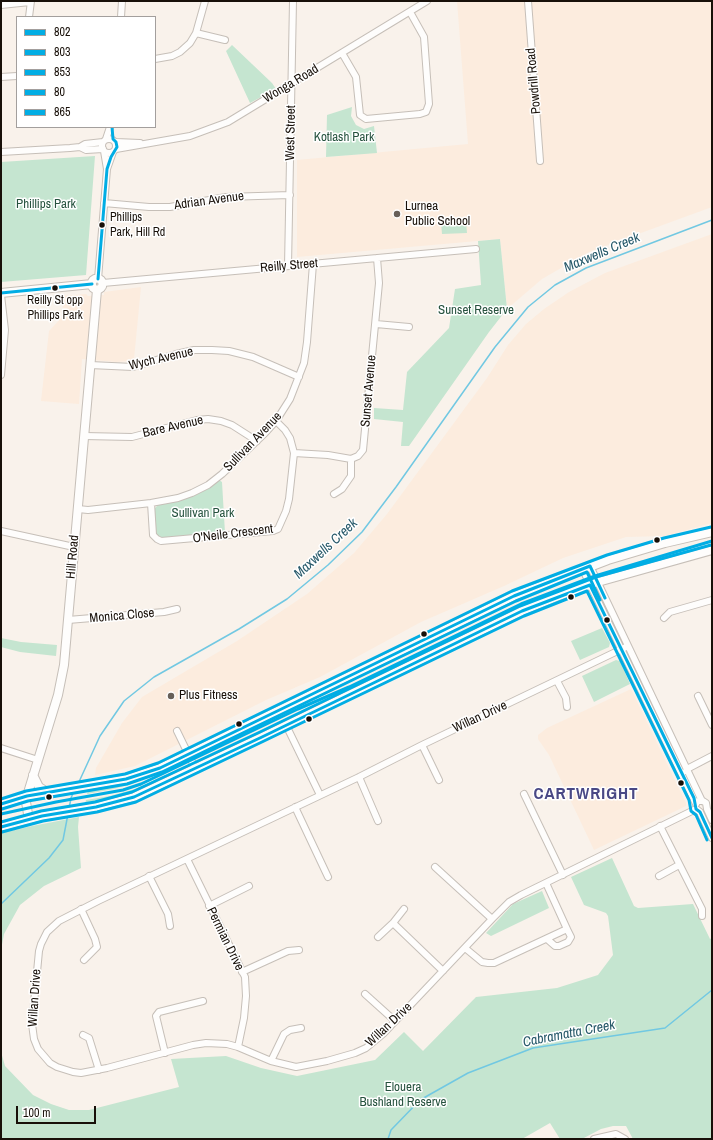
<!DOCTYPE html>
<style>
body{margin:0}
#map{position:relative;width:713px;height:1140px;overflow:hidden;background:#f9f2eb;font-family:"Archivo Narrow",sans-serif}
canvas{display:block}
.frame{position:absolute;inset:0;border:2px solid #181009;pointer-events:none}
.legend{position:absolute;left:16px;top:16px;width:140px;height:112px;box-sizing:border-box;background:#fff;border:1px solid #a39f9d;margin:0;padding:5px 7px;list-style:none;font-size:12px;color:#181009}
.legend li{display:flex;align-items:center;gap:8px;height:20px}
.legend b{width:20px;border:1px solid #a39f9d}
.scale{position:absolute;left:16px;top:1106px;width:80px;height:18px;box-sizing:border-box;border:2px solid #181009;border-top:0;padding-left:5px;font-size:12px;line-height:14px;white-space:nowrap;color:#181009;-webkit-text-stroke:3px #fff;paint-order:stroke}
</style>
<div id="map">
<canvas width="713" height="1140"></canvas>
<div class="frame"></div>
<ul class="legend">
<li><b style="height:5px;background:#01ade4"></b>802</li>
<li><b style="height:5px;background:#01ade4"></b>803</li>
<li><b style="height:5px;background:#01ade4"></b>853</li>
<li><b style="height:5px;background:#01ade4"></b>80</li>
<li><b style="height:5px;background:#01ade4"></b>865</li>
</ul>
<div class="scale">100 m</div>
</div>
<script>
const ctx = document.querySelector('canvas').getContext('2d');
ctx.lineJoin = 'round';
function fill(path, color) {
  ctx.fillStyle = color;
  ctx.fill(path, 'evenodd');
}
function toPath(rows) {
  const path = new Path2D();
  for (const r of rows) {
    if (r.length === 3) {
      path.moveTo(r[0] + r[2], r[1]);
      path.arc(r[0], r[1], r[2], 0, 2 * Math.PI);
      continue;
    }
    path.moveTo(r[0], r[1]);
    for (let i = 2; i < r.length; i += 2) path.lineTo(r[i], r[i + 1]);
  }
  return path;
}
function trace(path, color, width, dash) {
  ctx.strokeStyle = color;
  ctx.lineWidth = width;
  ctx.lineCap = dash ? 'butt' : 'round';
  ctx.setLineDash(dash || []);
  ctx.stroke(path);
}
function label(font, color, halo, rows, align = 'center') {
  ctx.font = font + ' "Archivo Narrow",sans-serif';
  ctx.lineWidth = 3;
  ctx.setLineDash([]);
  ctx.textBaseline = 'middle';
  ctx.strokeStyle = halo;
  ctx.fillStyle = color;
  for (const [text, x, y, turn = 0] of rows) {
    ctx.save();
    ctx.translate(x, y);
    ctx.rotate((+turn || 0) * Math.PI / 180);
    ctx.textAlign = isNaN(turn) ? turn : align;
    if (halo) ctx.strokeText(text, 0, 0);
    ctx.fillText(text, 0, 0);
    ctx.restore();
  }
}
const built = toPath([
 [457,1,712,1,712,207,589,252,542,279,507,309,500,239,297,257,297,160,468,144],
 [712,234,712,523,665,536,626,537,563,558,504,586,421,622,320,677,266,700,135,766,95,775,96,768,122,723,142,697,237,641,307,594,354,553,387,514,487,378,508,345,526,324,544,309,569,292,605,273],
 [141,287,134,359,130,361,116,362,82,359,79,404,41,401,49,331,64,315,61,296,86,294,88,296,104,295,104,292],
 [631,689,686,803,686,806,594,850,549,755,538,739,538,735,547,728]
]);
const green = toPath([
 [232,45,272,83,276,89,250,103,226,51],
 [352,107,351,116,356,125,364,129,374,126,377,153,326,157,327,115],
 [95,156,86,275,1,282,1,162],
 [466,221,467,233,442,234,441,222],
 [500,239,507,309,489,332,409,446,401,446,403,422,374,419,374,408,403,410,407,372,449,328,455,289,481,285,478,241],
 [219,480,222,482,225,533,163,538,157,536,156,532,154,511,155,508,158,505,180,500,199,493],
 [602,628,610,643,609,647,580,660,571,641],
 [1,638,21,642,57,645,56,656,20,652,1,647],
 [616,660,620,661,630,684,594,702,582,676],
 [171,766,132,784,113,789,87,794,89,788],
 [179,769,180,772,171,777,158,780,137,790,118,797,85,804,86,800,110,796,135,789],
 [79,817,78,827,81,868,44,886,20,905,4,934,1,950,1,833,32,826],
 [612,858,634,906,638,908,693,904,710,939,712,938,712,1139,633,1139,626,1126,613,1126,601,1129,582,1139,560,1139,550,1123,522,1139,1,1139,1,1052,5,1066,33,1095,51,1104,69,1110,89,1110,179,1087,171,1059,226,1056,261,1068,297,1076,375,1060,404,1032,423,1051,476,997,557,988,598,975,613,955,608,916,606,913,584,905,571,877],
 [542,891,549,908,491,936,486,933,513,904]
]);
const stream = toPath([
 [78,784,100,736,124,701,154,677,239,629,287,599,328,565,362,532,396,487,495,347,528,307,555,285,586,268,712,220],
 [69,809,71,798,74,791],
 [1,904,49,858,63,840,68,814],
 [388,1139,391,1130,420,1100,468,1073,533,1048,665,1028,712,990]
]);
const minor = toPath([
 [528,1,540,161],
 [1,5,30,2],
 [29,17,31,1],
 [121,17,122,1],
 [196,33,225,40],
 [342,53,356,77,360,115,366,119,420,114,426,112,429,104,424,37,410,12],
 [155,59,172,56,180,52,190,43,196,33,205,1],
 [1,77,17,76],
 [109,146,7],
 [106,139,110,127],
 [116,142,140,143],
 [80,147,85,144,103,142],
 [116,149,190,136,228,122,427,1],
 [104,151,107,169],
 [1,152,70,148,80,147,86,150,103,149],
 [104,203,149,207,170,207,226,197,290,195],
 [288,266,293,1],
 [98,279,107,169,113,152],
 [103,283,476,249],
 [1,295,5,330,1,375],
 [376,324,409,327],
 [90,365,133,367,176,354,194,350,212,350,229,351,253,357,299,377],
 [84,436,132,437,197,420,208,419,221,421,232,425,257,441],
 [294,453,328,455,351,459,358,456,363,450,379,283,377,258],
 [334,494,342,489,351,476,351,459],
 [151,503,153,535,157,539,161,541,273,531,278,529,286,511,289,499,294,453,290,438,285,430,276,421],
 [78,509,88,510,151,503,178,498,192,493,208,485,222,474,265,433,276,421,290,399,304,363,307,342,313,264],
 [1,531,74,547],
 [590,566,702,801],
 [583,570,696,804],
 [664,618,670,612,712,600],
 [68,620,164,612,177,609],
 [628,646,422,745,359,777,98,901,59,921,47,932,41,944,39,951,32,1024,34,1039,38,1049,50,1063,57,1067,73,1072,81,1073,107,1068,193,1045,206,1043,227,1044,238,1047,271,1061,296,1067,327,1061,355,1053,366,1048,383,1034,492,919,509,902,521,895,696,809],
 [557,681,566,698,567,707],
 [698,696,712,725],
 [286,725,320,795],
 [177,731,195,768],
 [422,745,439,780],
 [1,748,38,760],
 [686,771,687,769,712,756],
 [359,777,378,821],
 [524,794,563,875],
 [699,801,703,801,706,803,707,809,712,820],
 [295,807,328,877],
 [696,809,700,812,712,838],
 [660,826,702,909,702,916],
 [187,859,245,977,246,996,244,1018,238,1047],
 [435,867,492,919],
 [149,876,168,914,170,926],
 [659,876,679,865],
 [209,906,249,886],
 [81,909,95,939,97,947,84,960],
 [393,923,443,971],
 [378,937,393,923,404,909],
 [547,939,555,946,559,946,568,942,571,937,567,929],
 [465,948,482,962,488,963,494,963,567,929,546,883],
 [242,972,288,951,299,950],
 [365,994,395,1021],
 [83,1035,89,1038,99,1070],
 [165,1053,156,1016,159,1012,203,1001],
 [271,1061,284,1034,290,1030,301,1028],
 [594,1139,616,1134,625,1139]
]);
const major = toPath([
 [97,284,5.5],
 [1,293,92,284],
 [33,775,39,787,47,792],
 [1,804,27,796,126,779,160,768,514,596,608,560,665,543,712,532],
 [29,820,26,802,27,796,58,695,64,665,97,290],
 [1,827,42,816,96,807,134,797,262,737,522,611,556,597,598,582,712,550]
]);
const bus1 = toPath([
 [1,804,27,796,126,779,160,768,514,596,590,566,605,598],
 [1,827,42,816,96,807,134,797,262,737,522,611,590,585,694,798,696,809,700,812,712,838]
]);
const bus2 = toPath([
 [2,809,28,801,127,784,162,772,516,601,587,572,600,600],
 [2,832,43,821,97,812,136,802,264,741,524,616,587,591,689,800,691,811,696,815,707,840]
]);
const bus3 = toPath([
 [1,799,26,791,125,774,158,763,512,591,607,555,664,538,711,527],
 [1,822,41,811,95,802,132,792,260,732,520,606,596,577,711,545]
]);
const bus4 = toPath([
 [1,814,56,802,123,790,141,784,298,709,349,687,521,604,595,576,712,541]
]);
const bus5 = toPath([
 [98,279,107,169,111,157,117,147,116,142,113,139,112,127],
 [1,293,92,284]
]);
const markers = [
 [397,214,4,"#675f58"],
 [102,225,3.5,"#181009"],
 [55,288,3.5,"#181009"],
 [657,540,3.5,"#181009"],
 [571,597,3.5,"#181009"],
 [607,620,3.5,"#181009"],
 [424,634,3.5,"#181009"],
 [171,696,4,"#675f58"],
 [309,719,3.5,"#181009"],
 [239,724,3.5,"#181009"],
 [681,783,3.5,"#181009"],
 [49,797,3.5,"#181009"]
];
const busNames = [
 ["Phillips",110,218],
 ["Park, Hill Rd",110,233],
 ["Reilly St opp",55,301,"center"],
 ["Phillips Park",55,316,"center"]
];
const streetNames = [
 ["Powdrill Road",534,81,-95],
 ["Wonga Road",291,84,-31],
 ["West Street",291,133,-89],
 ["Adrian Avenue",209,201,-8],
 ["Reilly Street",289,266,-5],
 ["Wych Avenue",161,359,-13],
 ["Sunset Avenue",369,391,-85],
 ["Bare Avenue",173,427,-13],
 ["Sullivan Avenue",253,442,-46],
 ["O'Neile Crescent",233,534,-7],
 ["Hill Road",73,557,-85],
 ["Monica Close",122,616,-5],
 ["Willan Drive",480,717,-25],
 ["Permian Drive",225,939,64],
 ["Willan Drive",35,998,-86],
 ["Willan Drive",389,1025,-43]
];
const parkNames = [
 ["Kotlash Park",344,138],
 ["Phillips Park",46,205],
 ["Sunset Reserve",476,311],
 ["Sullivan Park",203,514],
 ["Elouera",403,1088],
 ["Bushland Reserve",403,1103]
];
const poiNames = [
 ["Lurnea",405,207],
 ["Public School",405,222],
 ["Plus Fitness",179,696]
];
const waterNames = [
 ["Maxwells Creek",602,253,-23],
 ["Maxwells Creek",326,549,-43],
 ["Cabramatta Creek",569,1034,-11]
];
const districtNames = [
 ["CARTWRIGHT",586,794]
];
fill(built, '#fcecde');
fill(green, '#c5e5d0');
trace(stream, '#71c8e2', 1.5);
trace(minor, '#c6bfb8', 8);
trace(major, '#c6bfb8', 10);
trace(minor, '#fefdfc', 6);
trace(major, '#fefdfc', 8);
trace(bus1, '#01ade4', 3);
trace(bus2, '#01ade4', 3);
trace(bus3, '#01ade4', 3);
trace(bus4, '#01ade4', 3);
trace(bus5, '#01ade4', 3);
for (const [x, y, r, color] of markers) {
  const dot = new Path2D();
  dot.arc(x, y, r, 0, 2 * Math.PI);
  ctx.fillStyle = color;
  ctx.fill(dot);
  trace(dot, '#fff', 1.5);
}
label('12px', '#181009', '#fff', busNames, 'left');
label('13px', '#181009', '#fff', streetNames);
label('13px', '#26523e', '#fff', parkNames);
label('13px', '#181009', '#fff', poiNames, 'left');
label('italic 14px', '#27596a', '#fff', waterNames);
ctx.letterSpacing = '1px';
label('bold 17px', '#494885', '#fff', districtNames);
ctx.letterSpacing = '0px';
</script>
